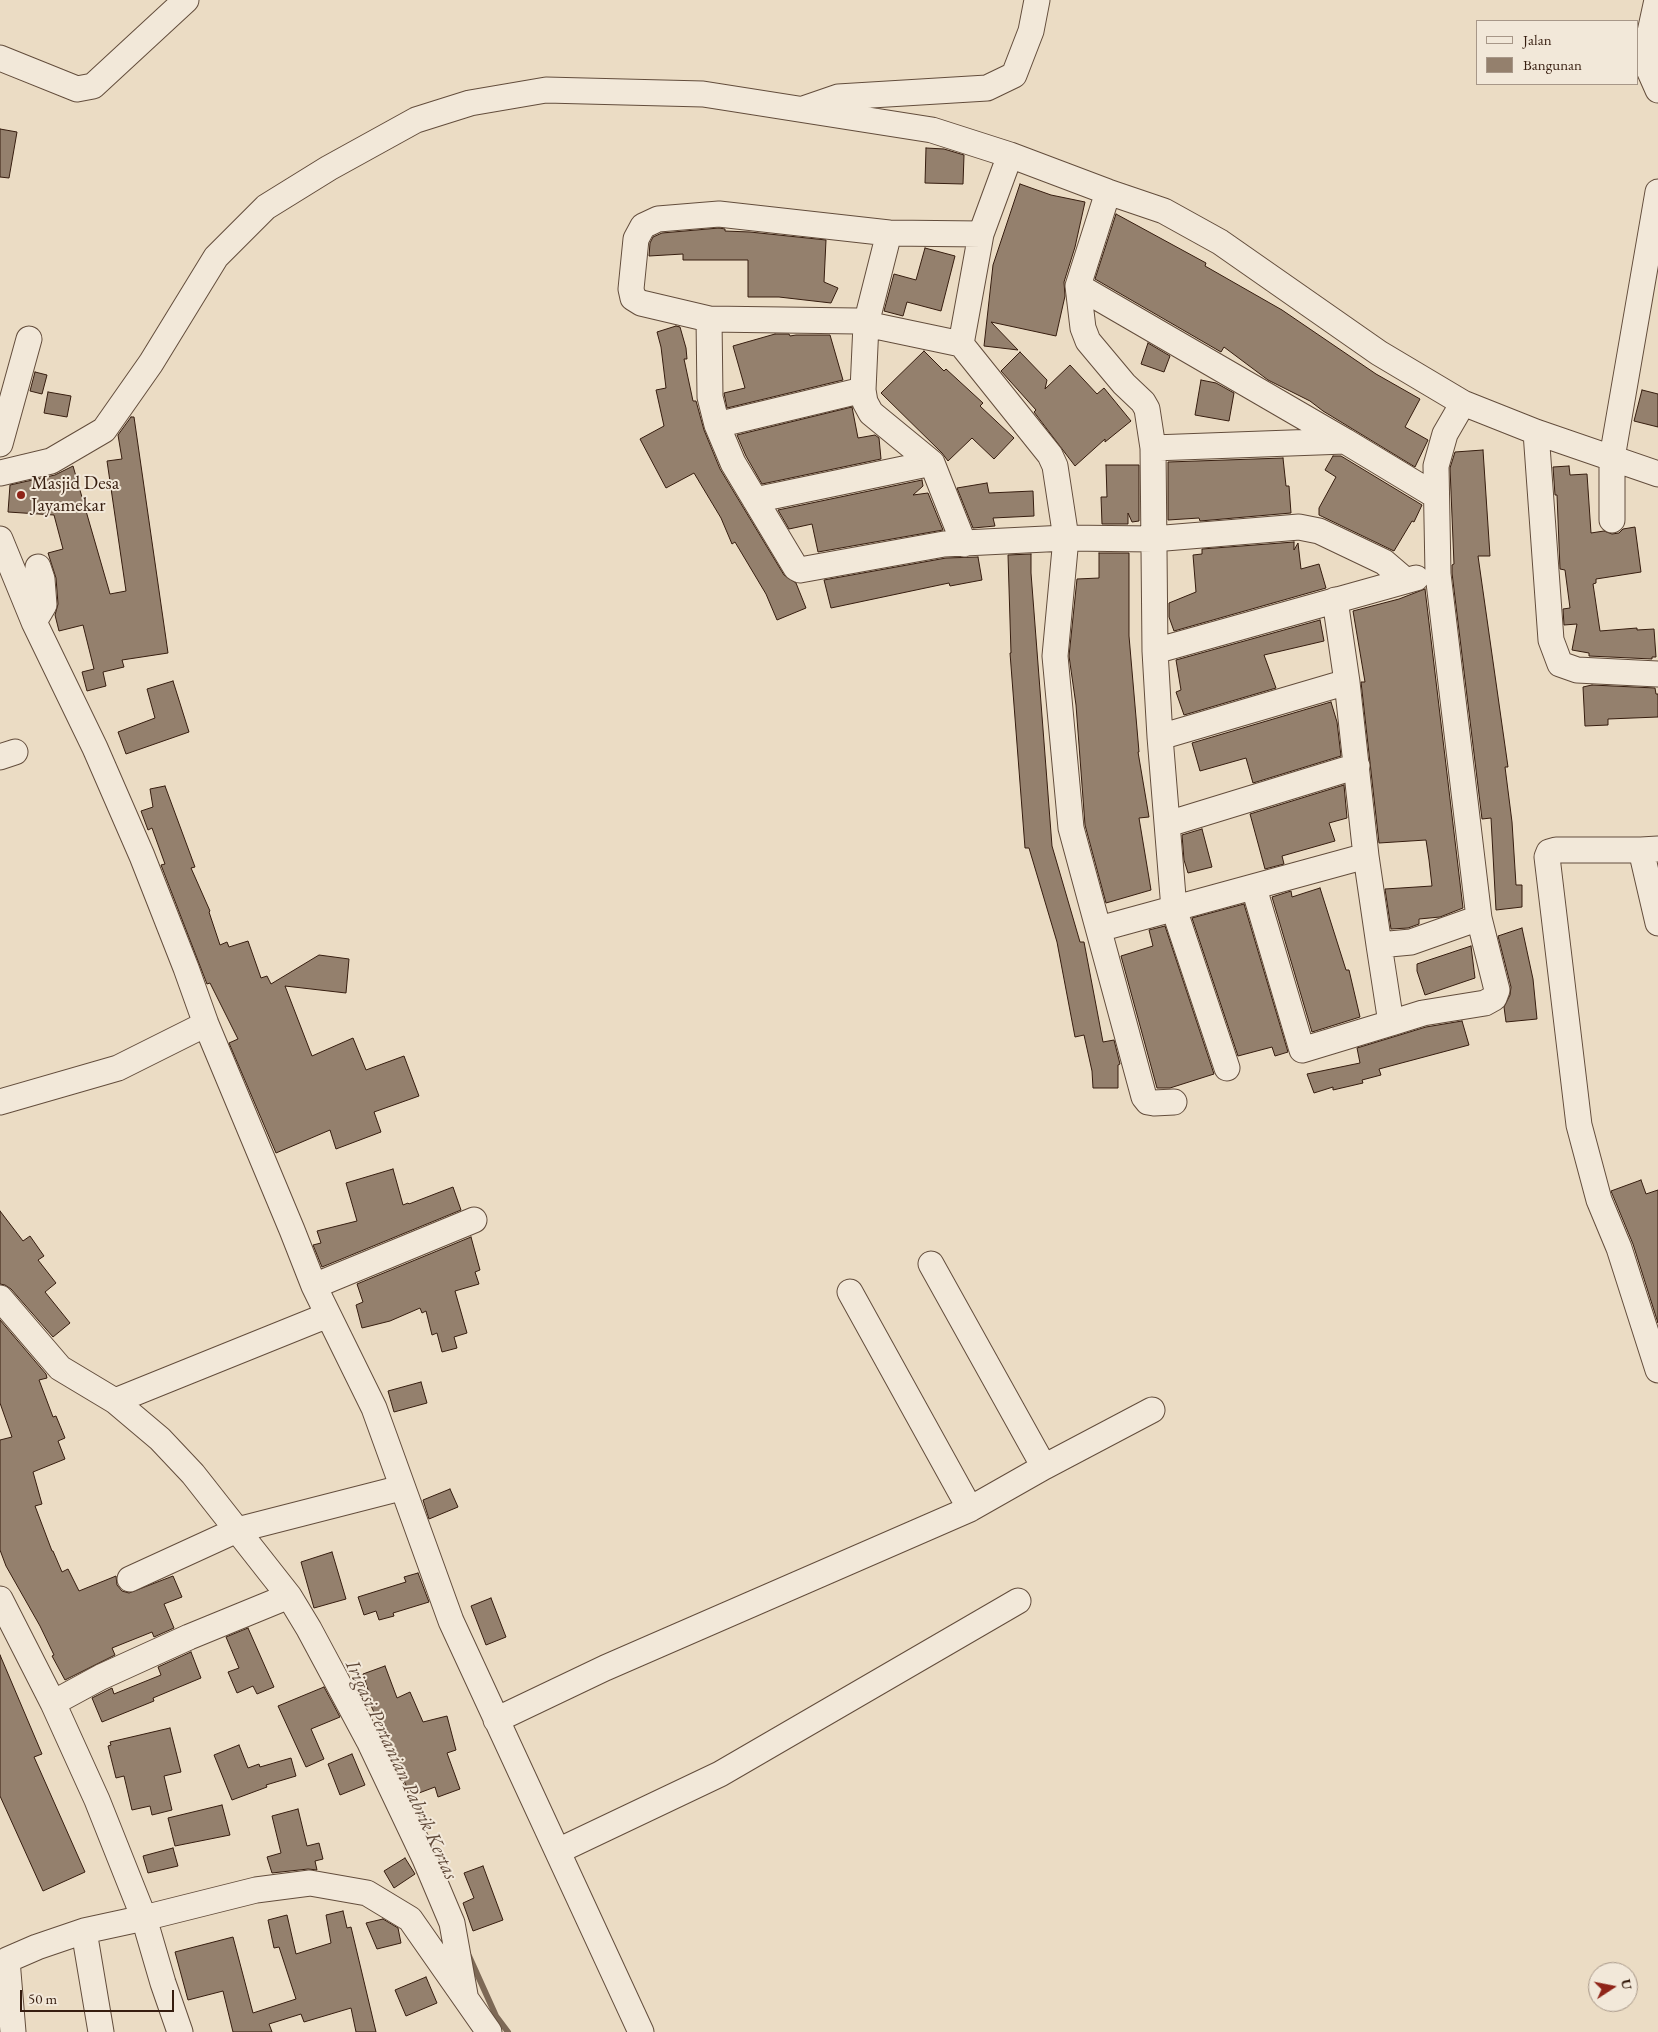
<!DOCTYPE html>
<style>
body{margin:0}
#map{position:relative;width:1658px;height:2032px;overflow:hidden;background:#ebdcc4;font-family:"EB Garamond",serif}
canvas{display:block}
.legend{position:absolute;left:1476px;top:20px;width:162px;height:65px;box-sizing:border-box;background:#f2e8d9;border:1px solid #a79788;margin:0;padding:6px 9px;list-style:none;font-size:15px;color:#361d0f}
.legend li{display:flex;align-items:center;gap:10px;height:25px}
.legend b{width:25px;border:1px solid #a79788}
.north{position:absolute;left:1588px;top:1962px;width:50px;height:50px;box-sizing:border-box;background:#f2e8d9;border:1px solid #a79788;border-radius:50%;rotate:79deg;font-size:14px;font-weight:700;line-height:20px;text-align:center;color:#361d0f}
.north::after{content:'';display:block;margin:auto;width:18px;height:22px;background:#8f2418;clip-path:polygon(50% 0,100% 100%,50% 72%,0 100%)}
.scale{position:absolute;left:20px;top:1990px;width:154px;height:22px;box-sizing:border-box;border:2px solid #361d0f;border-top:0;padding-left:6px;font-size:15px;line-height:18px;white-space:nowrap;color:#361d0f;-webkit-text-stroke:4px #f2e8d9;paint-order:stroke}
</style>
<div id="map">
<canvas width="1658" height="2032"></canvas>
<ul class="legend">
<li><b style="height:6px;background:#f2e8d9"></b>Jalan</li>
<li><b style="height:14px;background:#94806d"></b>Bangunan</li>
</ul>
<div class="north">U</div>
<div class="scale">50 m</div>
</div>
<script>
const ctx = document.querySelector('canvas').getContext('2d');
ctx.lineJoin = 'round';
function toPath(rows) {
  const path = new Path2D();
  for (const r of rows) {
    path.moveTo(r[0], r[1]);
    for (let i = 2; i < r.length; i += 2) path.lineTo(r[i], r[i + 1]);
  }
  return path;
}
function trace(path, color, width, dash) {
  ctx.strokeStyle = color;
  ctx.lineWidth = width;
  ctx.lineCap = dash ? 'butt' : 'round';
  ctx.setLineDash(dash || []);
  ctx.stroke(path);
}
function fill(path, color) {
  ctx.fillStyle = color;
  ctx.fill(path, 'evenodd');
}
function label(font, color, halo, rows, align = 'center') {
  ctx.font = font + ' "EB Garamond",serif';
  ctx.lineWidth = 4;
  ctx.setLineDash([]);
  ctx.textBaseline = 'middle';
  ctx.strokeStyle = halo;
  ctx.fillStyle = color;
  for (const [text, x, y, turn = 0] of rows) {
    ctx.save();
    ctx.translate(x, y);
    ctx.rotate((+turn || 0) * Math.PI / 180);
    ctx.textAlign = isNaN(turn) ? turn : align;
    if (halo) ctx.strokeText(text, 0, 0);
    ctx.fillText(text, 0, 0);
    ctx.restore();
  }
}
const stream = toPath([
 [469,1956,496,2016,508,2032]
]);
const building = toPath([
 [0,129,17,132,9,178,0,177,0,129],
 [926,148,944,149,964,155,963,184,925,183,926,148],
 [1020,184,1051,195,1085,202,1075,247,1064,282,1065,296,1056,336,991,322,1018,350,984,346,993,265,1020,184],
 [1116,214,1206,263,1205,266,1282,310,1376,374,1420,399,1405,427,1428,440,1415,467,1323,411,1310,401,1268,380,1224,347,1221,352,1095,279,1116,214],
 [719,228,725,229,725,231,750,232,826,240,824,282,838,288,831,303,779,297,748,297,748,260,683,260,683,254,649,256,650,243,653,237,662,233,719,228],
 [925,248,955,256,941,311,907,302,903,316,884,311,894,274,916,280,925,248],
 [676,326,680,327,686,348,687,359,684,359,693,401,696,401,704,430,720,469,784,575,796,583,806,608,777,620,766,594,735,542,732,544,721,518,694,473,666,488,640,439,664,426,656,390,666,388,661,347,657,332,676,326],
 [775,334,789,334,790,336,796,335,830,335,843,380,727,408,724,393,745,388,733,346,775,334],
 [1148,343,1170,356,1164,372,1141,364,1148,343],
 [924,351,944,371,946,369,983,403,980,406,1014,438,994,459,972,438,948,461,942,453,881,393,924,351],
 [1020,352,1047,380,1045,389,1070,365,1097,394,1104,388,1131,421,1105,442,1105,439,1075,466,1034,412,1036,410,1001,371,1020,352],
 [35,372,47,375,42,394,30,391,35,372],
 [1201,380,1216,383,1234,393,1229,421,1195,415,1201,380],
 [1642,390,1658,394,1658,427,1634,421,1642,390],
 [48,392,71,396,67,417,44,413,48,392],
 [852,407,858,438,875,435,879,438,881,459,762,484,746,456,737,435,852,407],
 [131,417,134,417,168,653,122,660,124,667,103,672,106,686,87,691,82,672,94,669,83,625,59,631,55,615,58,604,56,578,48,553,63,549,54,515,8,512,10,485,55,475,73,466,110,594,126,591,107,461,122,459,118,435,131,417],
 [1483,450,1490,556,1478,556,1508,767,1505,767,1512,822,1516,885,1522,885,1522,907,1496,910,1491,818,1482,819,1452,573,1452,565,1454,564,1450,468,1455,452,1483,450],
 [1333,456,1341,456,1422,505,1414,522,1412,521,1394,551,1319,515,1319,508,1336,477,1325,470,1333,456],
 [1283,458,1286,486,1289,486,1291,513,1200,521,1199,518,1168,520,1168,462,1283,458],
 [1106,465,1139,465,1139,521,1132,522,1128,513,1128,524,1102,524,1101,497,1107,497,1106,465],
 [1569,466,1570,475,1587,474,1591,533,1604,531,1612,534,1619,533,1623,529,1635,527,1641,572,1596,579,1596,583,1593,584,1600,631,1637,628,1637,630,1654,629,1656,657,1652,657,1652,659,1589,656,1589,653,1572,650,1577,624,1564,625,1563,609,1570,608,1565,570,1560,569,1557,495,1555,495,1553,467,1569,466],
 [922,480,923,486,913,495,928,493,943,530,818,552,812,524,789,529,778,510,922,480],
 [987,483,989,493,1033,491,1034,516,993,518,995,526,973,528,957,488,987,483],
 [1294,542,1294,550,1298,543,1301,569,1319,564,1326,588,1174,631,1169,617,1169,603,1196,592,1193,555,1202,554,1202,549,1294,542],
 [1099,553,1129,553,1129,636,1139,752,1138,752,1149,817,1139,818,1151,890,1106,903,1085,825,1076,705,1069,656,1077,579,1099,578,1099,553],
 [1031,554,1031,573,1052,846,1080,942,1084,942,1103,1042,1114,1040,1120,1064,1118,1065,1118,1088,1093,1088,1092,1071,1084,1035,1075,1037,1057,942,1029,848,1025,848,1010,653,1011,653,1008,555,1031,554],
 [978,557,982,580,950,586,949,583,831,608,824,580,946,558,978,557],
 [1425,589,1463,908,1440,917,1419,919,1419,924,1408,928,1391,929,1385,889,1432,886,1429,860,1426,840,1379,843,1361,682,1365,682,1353,611,1399,599,1425,589],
 [1320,620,1324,641,1264,655,1276,688,1184,715,1176,692,1181,690,1176,660,1320,620],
 [173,681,189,732,126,754,118,732,155,718,147,689,173,681],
 [1592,685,1655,688,1656,694,1658,694,1658,717,1608,719,1608,725,1585,726,1583,687,1592,685],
 [1331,702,1337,722,1341,756,1253,783,1246,758,1200,771,1192,743,1331,702],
 [1344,785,1347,818,1329,823,1335,841,1282,856,1284,864,1265,869,1250,814,1344,785],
 [165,786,195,867,191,868,210,911,209,912,220,945,227,942,229,947,248,941,261,978,267,976,271,984,319,955,349,959,346,993,285,986,312,1056,353,1038,366,1070,404,1056,419,1096,374,1112,381,1132,336,1149,330,1130,276,1153,229,1043,238,1039,210,983,207,984,161,865,165,864,152,828,148,830,141,811,153,807,150,789,165,786],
 [1202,829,1212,867,1188,873,1184,860,1182,835,1202,829],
 [1320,888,1346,970,1349,970,1360,1017,1312,1032,1272,897,1291,891,1292,897,1320,888],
 [1244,904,1288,1052,1275,1056,1272,1047,1238,1056,1192,918,1244,904],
 [1165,926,1214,1074,1170,1088,1157,1088,1121,956,1153,946,1149,930,1165,926],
 [1522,928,1533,979,1537,1019,1506,1022,1504,1007,1510,995,1511,987,1498,936,1522,928],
 [1471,946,1475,978,1425,995,1417,971,1417,964,1471,946],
 [1462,1021,1469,1045,1379,1069,1381,1075,1362,1080,1363,1083,1333,1090,1333,1087,1314,1093,1307,1074,1360,1063,1357,1048,1426,1027,1462,1021],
 [393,1169,403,1205,408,1203,409,1204,453,1187,461,1210,322,1267,313,1245,321,1243,317,1231,357,1221,346,1183,393,1169],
 [1641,1180,1646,1194,1658,1190,1658,1323,1633,1244,1611,1191,1641,1180],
 [0,1211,23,1241,30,1236,44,1256,38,1260,56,1283,45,1292,70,1323,53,1337,11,1289,5,1285,0,1284,0,1211],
 [471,1237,480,1270,475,1272,479,1284,455,1291,467,1333,454,1337,457,1348,442,1352,437,1333,432,1335,426,1311,422,1313,420,1308,390,1321,362,1328,356,1305,363,1302,357,1284,471,1237],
 [0,1320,46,1374,47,1378,39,1380,53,1417,56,1416,65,1438,58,1441,65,1459,33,1472,42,1504,35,1506,52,1551,53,1551,62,1572,68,1569,79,1591,116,1576,117,1585,122,1591,129,1593,173,1576,182,1597,164,1604,174,1628,154,1637,152,1632,112,1648,115,1655,65,1680,52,1656,54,1655,40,1626,6,1566,0,1550,0,1440,12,1437,0,1403,0,1320],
 [421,1382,427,1403,394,1412,388,1391,421,1382],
 [450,1489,458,1507,429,1519,423,1500,450,1489],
 [332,1552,346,1599,314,1608,301,1562,332,1552],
 [418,1573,429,1602,393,1613,394,1616,379,1620,376,1611,364,1615,358,1597,406,1582,404,1577,418,1573],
 [491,1598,506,1637,486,1645,471,1606,491,1598],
 [248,1628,274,1687,257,1694,253,1686,237,1693,228,1672,239,1668,226,1637,248,1628],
 [191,1652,201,1678,153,1698,154,1701,102,1722,92,1698,112,1688,114,1694,161,1675,158,1667,191,1652],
 [0,1655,42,1754,34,1757,85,1872,43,1891,0,1796,0,1655],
 [385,1666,397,1698,410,1692,423,1722,447,1716,456,1750,447,1753,460,1789,438,1797,435,1787,411,1796,393,1757,382,1722,379,1723,366,1695,369,1693,363,1674,385,1666],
 [324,1687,340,1717,311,1729,324,1759,306,1767,278,1706,324,1687],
 [170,1728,181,1772,164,1776,172,1810,152,1815,150,1806,132,1810,124,1776,116,1778,108,1746,111,1745,110,1742,170,1728],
 [239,1745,248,1768,259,1764,260,1767,291,1758,296,1776,266,1785,267,1787,232,1800,214,1755,239,1745],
 [352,1754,365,1785,340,1795,328,1764,352,1754],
 [222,1805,230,1835,175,1846,168,1818,222,1805],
 [298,1809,307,1846,319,1843,323,1859,315,1861,317,1870,308,1869,272,1873,267,1857,281,1853,272,1816,298,1809],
 [173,1848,178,1866,148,1873,143,1856,173,1848],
 [405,1858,415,1874,394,1888,384,1871,405,1858],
 [483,1866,503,1920,473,1931,463,1903,474,1898,464,1873,483,1866],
 [343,1911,347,1928,351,1927,376,2032,356,2032,351,2008,304,2022,301,2014,269,2024,272,2032,233,2032,223,1991,188,2000,175,1952,233,1937,253,2013,296,1999,279,1947,274,1948,268,1920,287,1915,296,1954,331,1943,326,1915,343,1911],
 [383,1919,398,1928,401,1943,377,1949,366,1923,383,1919],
 [426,1977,437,2003,406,2016,395,1990,426,1977]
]);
const minor = toPath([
 [1657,0,1647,46,1646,63,1658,90],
 [0,58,77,89,93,86,186,0],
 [806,108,838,97,987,88,1014,75,1031,31,1037,0],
 [1108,192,1078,286,1083,328,1088,341,1124,384,1143,402,1147,409,1153,448,1155,651,1160,737,1174,909,1227,1068],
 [889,233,981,234,961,344],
 [981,234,1010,155],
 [1078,286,1345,441],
 [709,319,710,397,717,425,733,463,796,568,800,570,944,544,1066,538,1153,539,1299,527,1319,531,1384,562,1405,580],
 [717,425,863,390],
 [1536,432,1551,640,1560,664,1577,670,1658,674],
 [0,444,29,339],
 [1153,448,1345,441,1436,496],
 [0,473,51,461,104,430,151,363,216,257,266,207,329,168,416,120,470,103,546,90,703,94,932,130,1010,155,1108,192,1164,211,1220,242,1379,353,1463,403,1536,432,1658,474],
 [755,500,932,463],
 [1612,520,1612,458,1658,192],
 [0,539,34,622,95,748,142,856,186,968,206,1024,292,1230,314,1286,374,1408,451,1621,641,2032],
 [964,544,932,463,871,413,865,402,863,390,866,324,889,233,719,214,658,219,643,226,636,239,631,289,633,298,641,303,709,319,857,321,866,324,961,344,1050,455,1055,466,1066,538,1055,656,1071,828,1144,1097,1148,1102,1154,1103,1174,1102],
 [1335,600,1347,682,1366,856,1379,945,1411,942,1479,918],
 [34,622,44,605,42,579,38,567],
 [1155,651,1416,578],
 [1160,737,1347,682],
 [0,757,15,752],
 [1168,824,1357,766],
 [1658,849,1641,850,1658,923],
 [1641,850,1556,850,1549,852,1547,857,1579,1125,1599,1200,1619,1248,1658,1370],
 [1254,888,1302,1050,1391,1023,1379,945],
 [1099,929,1366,856],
 [1391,1023,1423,1013,1485,1003,1494,998,1497,990,1479,918,1438,574,1436,466,1445,434,1463,403],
 [0,1102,118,1068,206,1024],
 [314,1286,474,1220],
 [850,1292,970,1509],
 [0,1298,60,1368,115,1401,160,1439,193,1474,289,1596,309,1629,369,1741,425,1859,452,1923,465,1995],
 [115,1401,328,1315],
 [1044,1467,1152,1410],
 [130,1579,237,1530,401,1488],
 [0,1599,53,1703,97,1800,144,1918,163,1983,180,2032],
 [53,1703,101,1677,189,1637,289,1596],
 [496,1720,605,1668,970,1509,1044,1467,931,1264],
 [558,1851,720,1774,1018,1601],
 [84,1931,101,2032],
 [13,2032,7,1960,37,1947,84,1931,144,1918,256,1890,310,1883,367,1893,410,1919,489,2032]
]);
const markers = [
 [21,495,5,"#8f2418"]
];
const poiNames = [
 ["Masjid Desa",31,484],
 ["Jayamekar",31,506]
];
const waterNames = [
 ["Irigasi Pertanian Pabrik Kertas",401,1770,65]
];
trace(stream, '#7d6956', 6);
fill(building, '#94806d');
trace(building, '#361d0f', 1);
trace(minor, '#634d3c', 27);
trace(minor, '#f2e8d9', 25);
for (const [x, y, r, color] of markers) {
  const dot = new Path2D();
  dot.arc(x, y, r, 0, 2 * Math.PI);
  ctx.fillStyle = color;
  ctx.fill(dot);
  trace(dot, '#f2e8d9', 2);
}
label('19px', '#361d0f', '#f2e8d9', poiNames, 'left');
label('italic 20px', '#604939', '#f2e8d9', waterNames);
</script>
